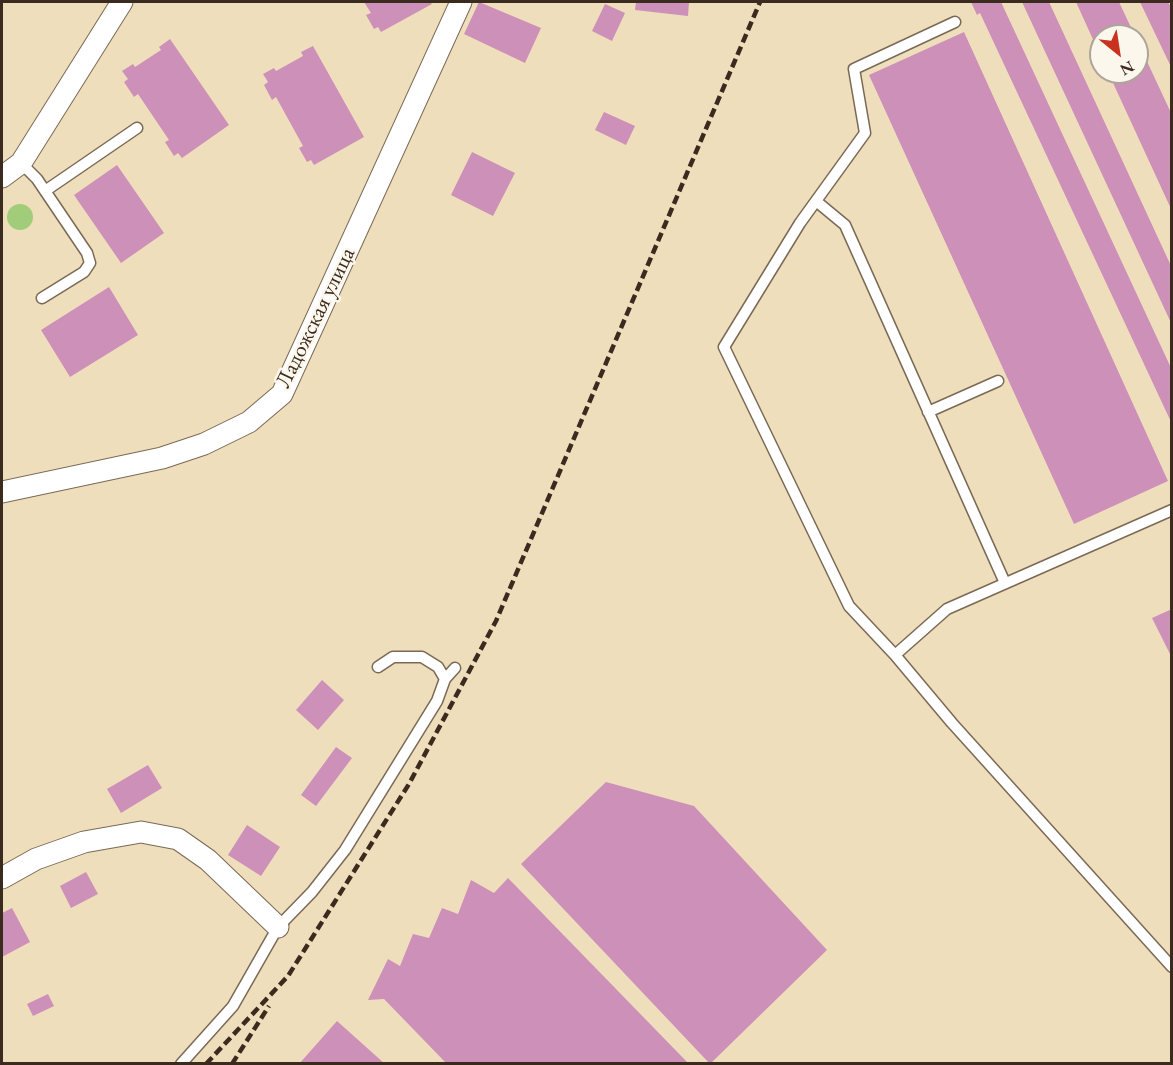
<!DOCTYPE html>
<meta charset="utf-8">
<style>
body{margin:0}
#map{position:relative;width:1173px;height:1065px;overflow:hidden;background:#efdebc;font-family:"EB Garamond",serif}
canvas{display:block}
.frame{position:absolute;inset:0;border:3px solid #3b2a1e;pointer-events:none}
.north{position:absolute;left:1089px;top:24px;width:60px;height:60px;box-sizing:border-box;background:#fbf7ec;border:2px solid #aea59a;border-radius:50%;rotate:150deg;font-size:16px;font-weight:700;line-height:24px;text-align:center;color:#3b2a1e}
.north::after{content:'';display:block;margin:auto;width:21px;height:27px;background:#c8321e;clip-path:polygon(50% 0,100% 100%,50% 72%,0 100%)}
</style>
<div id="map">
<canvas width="1173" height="1065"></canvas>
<div class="frame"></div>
<div class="north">N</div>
</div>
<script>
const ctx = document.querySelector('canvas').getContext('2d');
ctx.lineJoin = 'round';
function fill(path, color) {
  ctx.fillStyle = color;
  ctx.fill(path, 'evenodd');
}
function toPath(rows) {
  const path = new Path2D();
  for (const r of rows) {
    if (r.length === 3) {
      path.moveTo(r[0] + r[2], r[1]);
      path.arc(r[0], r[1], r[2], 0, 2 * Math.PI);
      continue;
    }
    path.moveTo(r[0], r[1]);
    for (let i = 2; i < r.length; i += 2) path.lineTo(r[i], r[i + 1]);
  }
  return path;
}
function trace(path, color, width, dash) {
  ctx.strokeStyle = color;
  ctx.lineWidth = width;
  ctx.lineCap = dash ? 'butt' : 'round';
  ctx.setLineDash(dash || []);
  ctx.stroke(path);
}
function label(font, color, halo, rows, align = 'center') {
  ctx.font = font + ' "EB Garamond",serif';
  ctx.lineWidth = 5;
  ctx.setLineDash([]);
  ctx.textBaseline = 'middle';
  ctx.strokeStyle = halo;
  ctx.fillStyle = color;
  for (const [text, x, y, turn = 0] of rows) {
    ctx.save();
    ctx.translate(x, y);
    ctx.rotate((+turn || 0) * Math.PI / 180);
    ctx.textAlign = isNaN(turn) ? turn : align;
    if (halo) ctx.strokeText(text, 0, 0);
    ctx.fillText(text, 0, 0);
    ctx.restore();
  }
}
const green = toPath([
 [20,217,13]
]);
const building = toPath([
 [364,2,430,2,432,4,381,32,378,27,374,29,366,15,371,13],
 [479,2,541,28,525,63,464,34],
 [636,2,689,2,688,16,635,10],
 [971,2,1001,2,1172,370,1172,424,980,13,977,15],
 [1022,2,1049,2,1172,268,1172,325],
 [1076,2,1119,2,1135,36,1101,36,1101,57],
 [1140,2,1168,2,1172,9,1172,69],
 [605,4,625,13,612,41,592,31],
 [964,32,1168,481,1074,524,869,75],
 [170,39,229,125,182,158,178,153,174,156,165,142,169,140,138,94,134,97,124,82,128,79,122,71,133,64,135,67,161,50,159,47],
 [1137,40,1172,115,1172,211,1108,72,1137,72],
 [313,46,364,137,314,165,311,160,307,162,299,148,303,146,276,97,272,100,264,85,268,82,263,74,274,68,276,71,303,56,301,52],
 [604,112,635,126,626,145,595,130],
 [472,152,515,173,493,216,451,195],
 [117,165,164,233,121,263,74,195],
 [109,287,138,335,70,377,41,330],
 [1172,609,1172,658,1152,618],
 [322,680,344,700,318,730,296,710],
 [336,747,352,758,316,806,301,795],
 [148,765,162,788,121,813,107,789],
 [606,782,694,806,827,950,710,1064,521,864],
 [247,825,280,847,261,876,228,855],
 [86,872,98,894,71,908,60,886],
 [508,878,689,1064,447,1064,384,999,368,1000,388,959,400,966,413,934,429,938,442,908,458,914,471,880,494,893],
 [12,908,30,942,2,957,2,913],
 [48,994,54,1006,33,1016,27,1004],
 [337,1021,385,1064,299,1064]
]);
const service = toPath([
 [21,163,37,179,87,253,90,263,84,272,42,298],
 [45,191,137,128],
 [816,201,845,225,1005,583],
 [928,412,998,381],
 [1172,510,947,609,895,655,952,723,1172,967],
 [895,655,849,606,724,347,800,223,865,133,854,69,955,22],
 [378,667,393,657,422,657,438,667,445,679],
 [181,1064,233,1006,278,927,312,892,345,850,437,701,445,679,455,668]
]);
const minor = toPath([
 [2,177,21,163,122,2],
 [2,492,162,458,204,444,249,422,282,394,461,2],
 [2,878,36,859,84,842,141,832,178,839,208,860,278,927]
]);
const rail = toPath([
 [206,1064,288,976,409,784,496,621,760,2],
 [232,1064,269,1006]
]);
const streetNames = [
 ["Ладожская улица",316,318,-64]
];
fill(green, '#a1cc79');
fill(building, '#cd90b8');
trace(service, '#7a6955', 13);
trace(minor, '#7a6955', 23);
trace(service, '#fff', 10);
trace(minor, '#fff', 21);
trace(rail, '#3b2a1e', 4.5, [9, 4.5]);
label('22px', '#3b2a1e', '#fbf7ec', streetNames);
</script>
